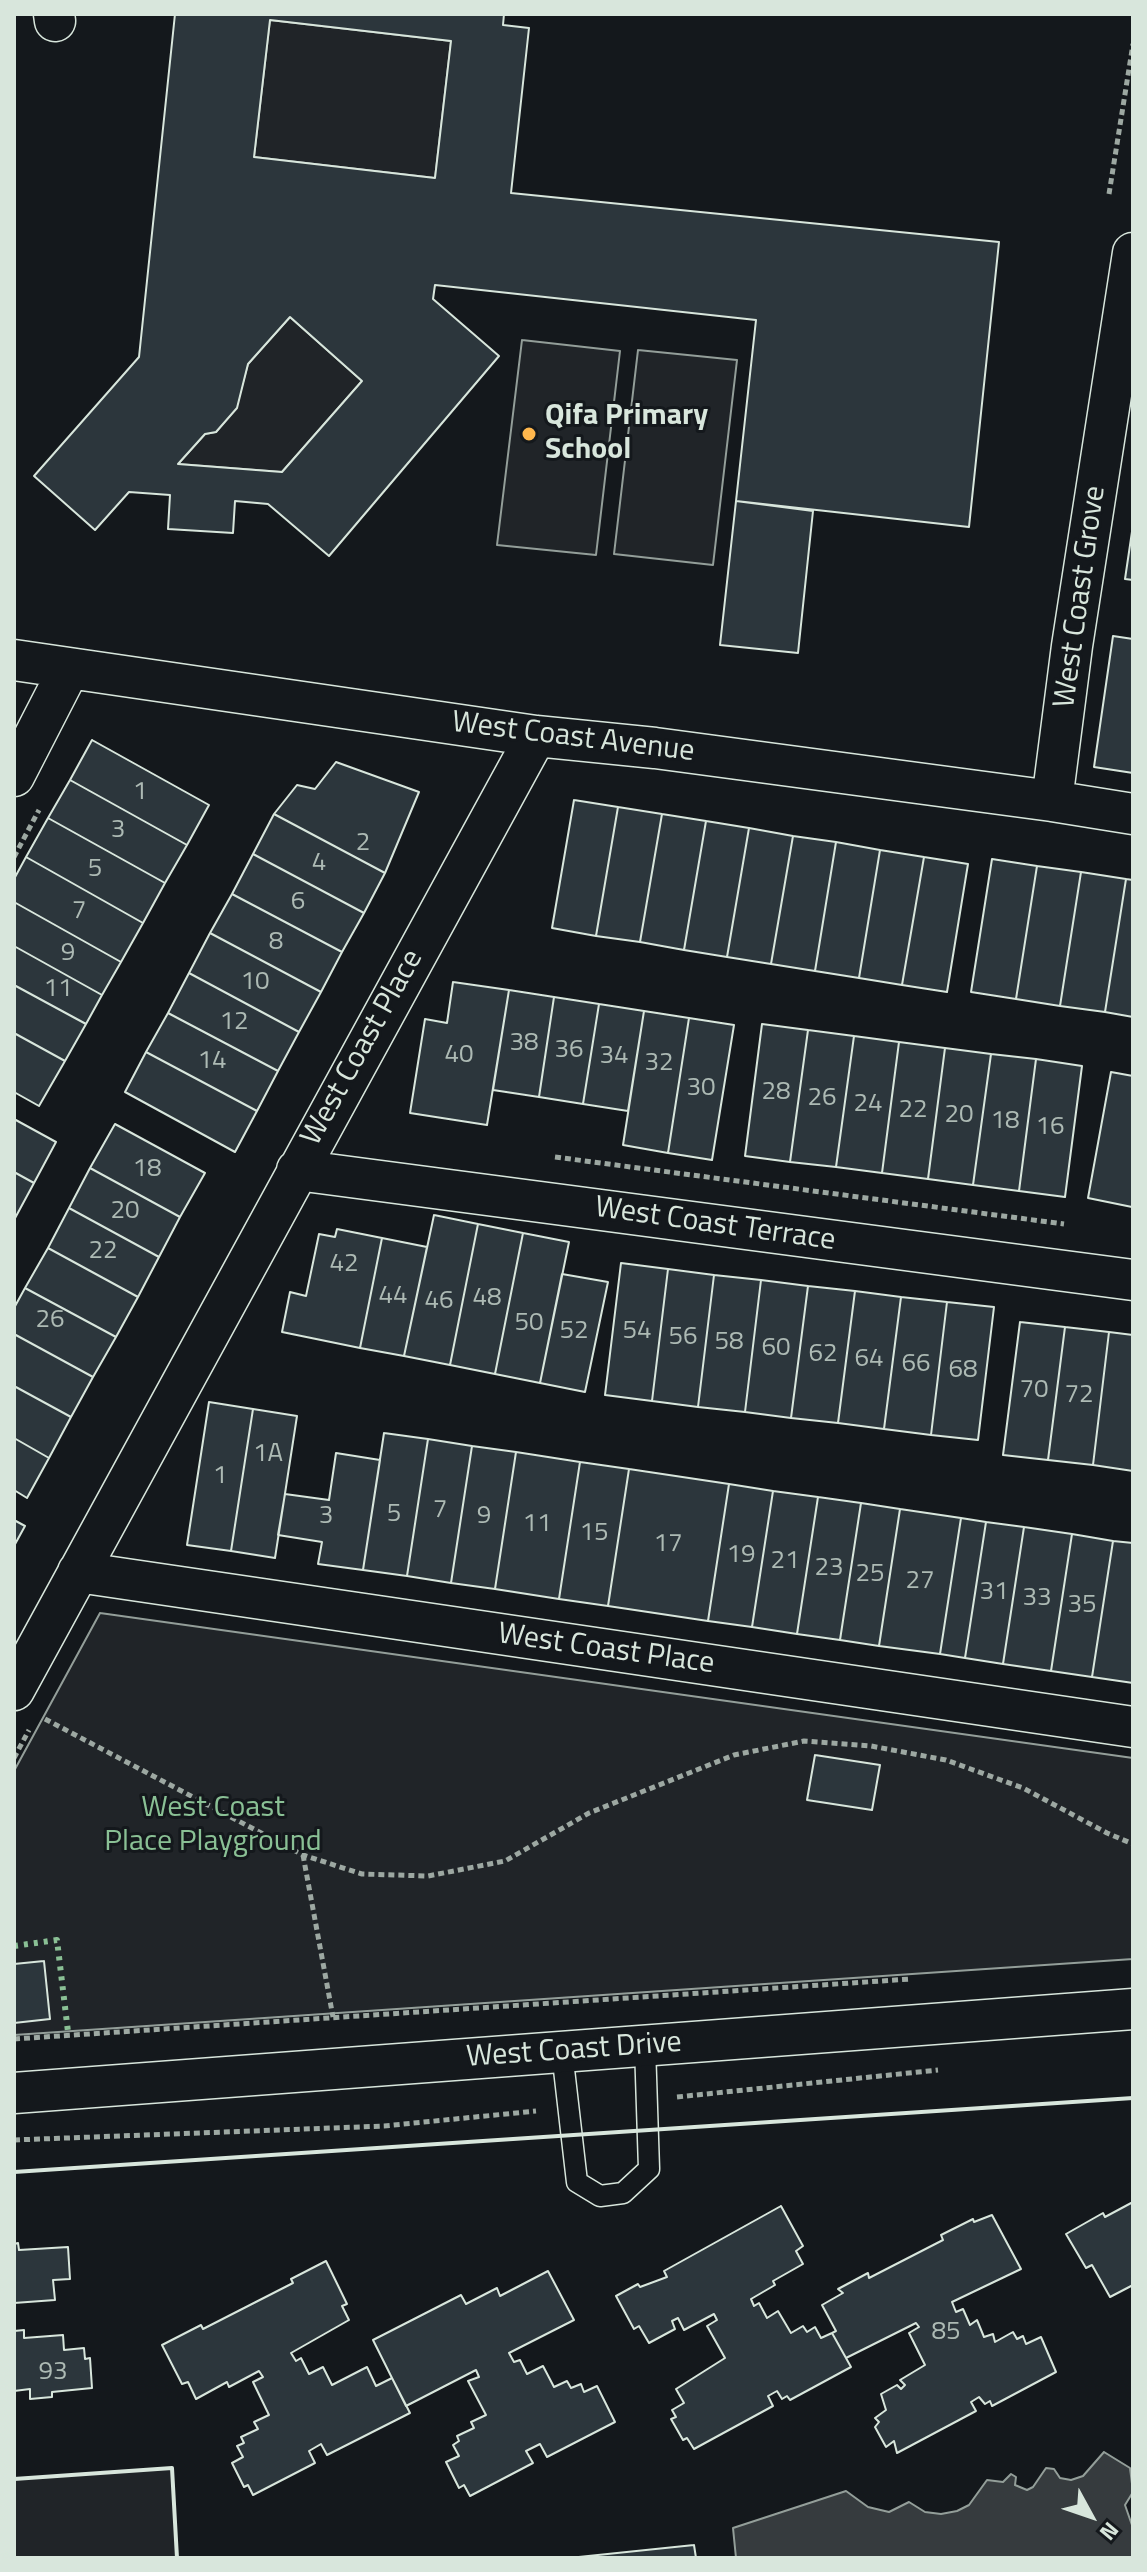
<!DOCTYPE html>
<style>
body{margin:0}
#map{position:relative;width:1147px;height:2572px;overflow:hidden;background:#14181c;font-family:"Titillium Web",sans-serif}
canvas{display:block}
.frame{position:absolute;inset:0;border:16px solid #d8e6dc;pointer-events:none}
.north{position:absolute;left:1051px;top:2476px;width:80px;height:80px;-webkit-text-stroke:6px #14181c;paint-order:stroke;rotate:130deg;font-size:22px;font-weight:700;line-height:32px;text-align:center;color:#d8e6dc}
.north::after{content:'';display:block;margin:auto;width:28px;height:36px;background:#d8e6dc;clip-path:polygon(50% 0,100% 100%,50% 72%,0 100%)}
</style>
<div id="map">
<canvas width="1147" height="2572"></canvas>
<div class="frame"></div>
<div class="north">N</div>
</div>
<script>
const ctx = document.querySelector('canvas').getContext('2d');
ctx.lineJoin = 'round';
function fill(path, color) {
  ctx.fillStyle = color;
  ctx.fill(path, 'evenodd');
}
function toPath(rows) {
  const path = new Path2D();
  for (const r of rows) {
    path.moveTo(r[0], r[1]);
    for (let i = 2; i < r.length; i += 2) path.lineTo(r[i], r[i + 1]);
  }
  return path;
}
function trace(path, color, width, dash) {
  ctx.strokeStyle = color;
  ctx.lineWidth = width;
  ctx.lineCap = dash ? 'butt' : 'round';
  ctx.setLineDash(dash || []);
  ctx.stroke(path);
}
function label(font, color, halo, rows, align = 'center') {
  ctx.font = font + ' "Titillium Web",sans-serif';
  ctx.lineWidth = 6;
  ctx.setLineDash([]);
  ctx.textBaseline = 'middle';
  ctx.strokeStyle = halo;
  ctx.fillStyle = color;
  for (const [text, x, y, turn = 0] of rows) {
    ctx.save();
    ctx.translate(x, y);
    ctx.rotate((+turn || 0) * Math.PI / 180);
    ctx.textAlign = isNaN(turn) ? turn : align;
    if (halo) ctx.strokeText(text, 0, 0);
    ctx.fillText(text, 0, 0);
    ctx.restore();
  }
}
const green = toPath([
 [270,20,451,41,435,178,254,157,270,20],
 [290,317,362,381,282,472,178,464,205,434,216,432,236,408,248,364,290,317],
 [522,340,620,351,596,555,497,545,522,340],
 [638,350,737,360,713,565,614,554,638,350],
 [100,1613,1133,1758,1133,1959,14,2035,14,1771,100,1613],
 [172,2468,177,2558,14,2558,14,2479,172,2468]
]);
const water = toPath([
 [1104,2452,1130,2468,1133,2492,1125,2505,1133,2528,1133,2558,736,2558,733,2528,846,2491,868,2507,889,2512,909,2502,925,2512,941,2514,957,2511,969,2505,987,2480,1003,2482,1011,2474,1016,2477,1015,2485,1027,2490,1033,2487,1046,2468,1054,2469,1060,2478,1071,2480,1083,2476,1104,2452]
]);
const building = toPath([
 [175,14,504,14,503,25,529,28,511,193,999,242,969,527,736,501,756,320,435,285,433,299,499,356,329,556,268,504,235,501,233,533,168,529,170,495,129,492,95,530,34,476,139,357,175,14],
 [270,20,451,41,435,178,254,157,270,20],
 [290,317,362,381,282,472,178,464,205,434,216,432,237,408,248,364,290,317],
 [736,501,813,511,798,653,720,645,736,501],
 [1133,525,1133,580,1125,579,1133,525],
 [1113,636,1133,639,1133,773,1094,767,1113,636],
 [92,740,209,805,187,845,70,780,92,740],
 [336,762,419,792,385,873,274,814,297,785,315,789,336,762],
 [70,780,187,845,165,883,48,818,70,780],
 [574,800,618,807,596,936,552,928,574,800],
 [618,807,662,814,640,942,596,936,618,807],
 [274,814,385,873,364,913,253,854,274,814],
 [662,814,706,821,684,950,640,942,662,814],
 [48,818,165,883,143,923,26,857,48,818],
 [706,821,749,828,727,957,684,950,706,821],
 [749,828,793,836,771,964,727,957,749,828],
 [793,836,836,842,815,971,771,964,793,836],
 [836,842,880,850,859,978,815,971,836,842],
 [880,850,924,857,902,985,859,978,880,850],
 [253,854,364,913,342,952,232,894,253,854],
 [26,857,143,923,121,962,14,902,14,879,26,857],
 [924,857,968,864,947,992,902,985,924,857],
 [992,859,1037,866,1016,999,971,992,992,859],
 [1037,866,1081,872,1060,1006,1016,999,1037,866],
 [1081,872,1126,879,1105,1012,1060,1006,1081,872],
 [1126,879,1133,880,1133,1017,1105,1012,1126,879],
 [232,894,342,952,321,992,210,933,232,894],
 [14,902,121,962,102,995,14,946,14,902],
 [210,933,321,992,299,1032,189,973,210,933],
 [14,946,102,995,86,1024,14,985,14,946],
 [189,973,299,1032,278,1071,168,1013,189,973],
 [453,982,509,990,487,1125,410,1113,425,1019,447,1023,453,982],
 [14,985,86,1024,65,1061,14,1033,14,985],
 [509,990,554,997,539,1097,493,1090,509,990],
 [554,997,599,1004,583,1104,539,1097,554,997],
 [599,1004,644,1011,628,1111,583,1104,599,1004],
 [644,1011,689,1018,668,1153,623,1145,644,1011],
 [168,1013,278,1071,257,1111,146,1052,168,1013],
 [689,1018,734,1025,712,1160,668,1153,689,1018],
 [762,1024,808,1030,790,1162,745,1156,762,1024],
 [808,1030,854,1036,836,1167,790,1162,808,1030],
 [14,1033,65,1061,39,1106,14,1092,14,1033],
 [854,1036,899,1042,882,1173,836,1167,854,1036],
 [899,1042,945,1048,928,1179,882,1173,899,1042],
 [945,1048,991,1054,973,1185,928,1179,945,1048],
 [146,1052,257,1111,235,1152,125,1092,146,1052],
 [991,1054,1036,1059,1019,1191,973,1185,991,1054],
 [1036,1059,1082,1066,1065,1197,1019,1191,1036,1059],
 [1111,1072,1133,1076,1132,1207,1088,1198,1111,1072],
 [14,1119,56,1142,34,1183,14,1172,14,1119],
 [115,1124,205,1173,180,1217,90,1168,115,1124],
 [90,1168,180,1217,159,1257,69,1208,90,1168],
 [14,1172,34,1183,14,1220,14,1172],
 [69,1208,159,1257,138,1297,48,1248,69,1208],
 [434,1215,478,1224,450,1365,404,1356,434,1215],
 [478,1224,523,1233,495,1374,450,1365,478,1224],
 [337,1229,382,1238,360,1348,282,1332,290,1292,306,1296,319,1234,335,1237,337,1229],
 [523,1233,569,1242,540,1383,495,1374,523,1233],
 [382,1238,427,1247,404,1356,360,1348,382,1238],
 [48,1248,138,1297,116,1337,25,1288,48,1248],
 [621,1263,668,1269,652,1401,605,1395,621,1263],
 [668,1269,714,1275,698,1407,652,1401,668,1269],
 [562,1274,608,1282,585,1392,540,1383,562,1274],
 [714,1275,761,1280,745,1412,698,1407,714,1275],
 [761,1280,808,1286,791,1418,745,1412,761,1280],
 [808,1286,855,1291,838,1423,791,1418,808,1286],
 [25,1288,116,1337,93,1377,14,1334,14,1308,25,1288],
 [855,1291,901,1297,884,1429,838,1423,855,1291],
 [901,1297,947,1302,931,1435,884,1429,901,1297],
 [947,1302,994,1307,978,1440,931,1435,947,1302],
 [1020,1322,1065,1327,1048,1460,1003,1455,1020,1322],
 [1065,1327,1109,1332,1093,1465,1048,1460,1065,1327],
 [1109,1332,1133,1335,1133,1471,1093,1465,1109,1332],
 [14,1334,93,1377,71,1417,14,1386,14,1334],
 [14,1386,71,1417,49,1458,14,1438,14,1386],
 [209,1402,253,1409,231,1551,187,1545,209,1402],
 [253,1409,297,1416,275,1558,231,1551,253,1409],
 [384,1433,428,1439,407,1576,363,1570,384,1433],
 [14,1438,49,1458,27,1498,14,1490,14,1438],
 [428,1439,472,1446,451,1583,407,1576,428,1439],
 [472,1446,516,1452,495,1589,451,1583,472,1446],
 [516,1452,580,1462,559,1599,495,1589,516,1452],
 [336,1453,380,1460,363,1570,318,1564,322,1542,278,1535,285,1494,329,1500,336,1453],
 [580,1462,629,1469,608,1606,559,1599,580,1462],
 [629,1469,729,1484,708,1621,608,1606,629,1469],
 [729,1484,773,1491,752,1627,708,1621,729,1484],
 [773,1491,818,1497,797,1634,752,1627,773,1491],
 [818,1497,861,1503,840,1640,797,1634,818,1497],
 [861,1503,900,1509,879,1646,840,1640,861,1503],
 [900,1509,961,1518,940,1654,879,1646,900,1509],
 [961,1518,986,1522,965,1658,940,1654,961,1518],
 [14,1520,25,1526,14,1546,14,1520],
 [986,1522,1024,1527,1003,1664,965,1658,986,1522],
 [1024,1527,1072,1534,1051,1671,1003,1664,1024,1527],
 [1072,1534,1113,1541,1092,1677,1051,1671,1072,1534],
 [1113,1541,1133,1543,1133,1683,1092,1677,1113,1541],
 [815,1755,880,1765,872,1810,807,1800,815,1755],
 [44,1961,50,2019,14,2023,14,1964,44,1961],
 [1133,2202,1133,2285,1110,2297,1092,2265,1086,2268,1066,2234,1103,2213,1105,2217,1133,2202],
 [781,2206,803,2246,796,2251,803,2264,773,2281,775,2285,751,2299,754,2306,759,2303,767,2318,778,2311,791,2333,803,2326,807,2332,815,2327,821,2338,832,2333,851,2367,790,2400,787,2396,782,2399,777,2391,768,2396,773,2406,694,2449,687,2438,683,2440,671,2419,676,2417,672,2410,684,2403,676,2389,725,2358,707,2326,717,2320,714,2314,684,2330,678,2318,672,2321,675,2329,649,2343,639,2326,634,2329,616,2296,638,2284,640,2287,667,2277,664,2271,781,2206],
 [992,2215,1021,2269,952,2302,956,2312,963,2309,970,2325,977,2320,984,2337,993,2334,995,2342,1013,2332,1017,2339,1023,2336,1026,2344,1041,2337,1056,2372,992,2406,990,2401,985,2404,979,2397,971,2402,976,2411,897,2453,894,2441,886,2447,875,2427,879,2422,875,2418,886,2410,881,2394,897,2385,901,2389,905,2385,900,2380,925,2365,909,2333,919,2327,916,2323,846,2358,832,2333,836,2331,822,2305,843,2293,838,2289,868,2273,869,2278,943,2240,941,2235,973,2219,974,2222,992,2215],
 [18,2243,19,2250,68,2247,70,2279,53,2280,55,2300,14,2303,14,2244,18,2243],
 [326,2261,347,2304,342,2306,349,2320,291,2353,296,2361,301,2358,309,2374,323,2367,332,2385,367,2367,376,2386,392,2378,410,2413,327,2455,321,2444,309,2451,315,2463,253,2495,248,2485,244,2487,232,2463,243,2457,237,2446,244,2443,241,2437,258,2429,254,2422,269,2415,253,2382,263,2377,259,2371,229,2387,227,2382,196,2399,188,2382,182,2384,162,2345,201,2325,203,2329,293,2283,291,2279,326,2261],
 [548,2271,574,2320,509,2353,514,2362,520,2360,527,2374,543,2366,554,2387,567,2381,571,2388,581,2384,584,2392,597,2386,615,2422,547,2457,540,2444,526,2451,533,2463,470,2496,464,2485,459,2488,446,2462,459,2456,453,2445,459,2441,457,2436,474,2428,471,2422,486,2415,468,2381,479,2377,476,2370,406,2406,373,2340,461,2295,466,2304,497,2288,500,2296,548,2271],
 [24,2330,24,2338,63,2335,64,2350,84,2348,85,2359,90,2358,92,2388,52,2392,52,2397,30,2399,30,2389,14,2391,14,2331,24,2330],
 [694,2545,696,2558,569,2558,694,2545]
]);
const path = toPath([
 [1109,194,1133,44],
 [14,857,39,810],
 [555,1157,1064,1224],
 [45,1719,303,1855,362,1874,428,1876,505,1861,589,1813,734,1755,804,1741,871,1746,946,1760,1023,1788,1107,1833,1133,1844],
 [14,1758,29,1730],
 [303,1855,333,2017],
 [14,2039,911,1979],
 [677,2097,938,2070],
 [14,2140,384,2126,536,2111]
]);
const service = toPath([
 [562,2052,577,2182,600,2196,623,2193,649,2169,645,2046]
]);
const minor = toPath([
 [54,14,55,21],
 [14,660,536,736,655,748,1052,801,1133,814],
 [14,776,69,669],
 [1052,801,1072,646,1133,253],
 [297,1170,1133,1280],
 [78,1572,1133,1727],
 [14,1690,536,736],
 [14,2093,1133,2009]
]);
const hedge = toPath([
 [14,1946,57,1940,68,2032]
]);
const wall = toPath([
 [14,2172,1133,2098],
 [14,2479,172,2468,177,2558]
]);
const markers = [
 [529,434,8,"#ffb74d"]
];
const numberNames = [
 ["1",140,793],
 ["3",118,831],
 ["2",363,844],
 ["4",319,864],
 ["5",95,870],
 ["6",298,903],
 ["7",79,912],
 ["8",276,943],
 ["9",68,954],
 ["10",255,983],
 ["11",58,990],
 ["12",234,1023],
 ["38",524,1044],
 ["36",569,1051],
 ["40",459,1056],
 ["34",614,1057],
 ["14",212,1062],
 ["32",659,1064],
 ["30",701,1089],
 ["28",776,1093],
 ["26",822,1099],
 ["24",868,1105],
 ["22",913,1111],
 ["20",959,1116],
 ["18",1005,1122],
 ["16",1050,1128],
 ["18",147,1170],
 ["20",125,1212],
 ["22",103,1252],
 ["42",344,1265],
 ["44",393,1297],
 ["48",487,1299],
 ["46",439,1302],
 ["26",50,1321],
 ["50",529,1324],
 ["52",574,1332],
 ["54",637,1332],
 ["56",683,1338],
 ["58",729,1343],
 ["60",776,1349],
 ["62",823,1355],
 ["64",869,1360],
 ["66",916,1365],
 ["68",963,1371],
 ["70",1034,1391],
 ["72",1079,1396],
 ["1A",268,1455],
 ["1",220,1477],
 ["7",440,1511],
 ["5",394,1515],
 ["3",326,1517],
 ["9",484,1517],
 ["11",537,1525],
 ["15",594,1534],
 ["17",668,1545],
 ["19",741,1556],
 ["21",785,1562],
 ["23",829,1569],
 ["25",870,1575],
 ["27",920,1582],
 ["31",994,1593],
 ["33",1037,1599],
 ["35",1082,1606],
 ["85",946,2333],
 ["93",53,2373]
];
const poiNames = [
 ["Qifa Primary",545,417],
 ["School",545,451]
];
const streetNames = [
 ["West Coast Grove",1081,597,-82],
 ["West Coast Avenue",573,738,7],
 ["West Coast Place",363,1048,-61],
 ["West Coast Terrace",715,1225,8],
 ["West Coast Place",606,1650,8],
 ["West Coast Drive",574,2051,-4]
];
const parkNames = [
 ["West Coast",213,1809],
 ["Place Playground",213,1843]
];
fill(green, '#202428');
trace(green, '#939e99', 2);
fill(water, '#363b3e');
trace(water, '#939e99', 2);
fill(building, '#2c363c');
trace(building, '#d8e6dc', 2);
trace(service, '#d8e6dc', 23);
trace(minor, '#d8e6dc', 43);
trace(path, '#9da8a2', 5, [6, 4]);
trace(service, '#14181c', 20);
trace(minor, '#14181c', 40);
trace(hedge, '#8ac095', 6, [4, 6]);
trace(wall, '#d8e6dc', 4);
for (const [x, y, r, color] of markers) {
  const dot = new Path2D();
  dot.arc(x, y, r, 0, 2 * Math.PI);
  ctx.fillStyle = color;
  ctx.fill(dot);
  trace(dot, '#14181c', 3);
}
label('26px', '#adbab4', null, numberNames);
label('bold 30px', '#d8e6dc', '#14181c', poiNames, 'left');
label('30px', '#d8e6dc', '#14181c', streetNames);
label('30px', '#8ac095', '#14181c', parkNames);
</script>
